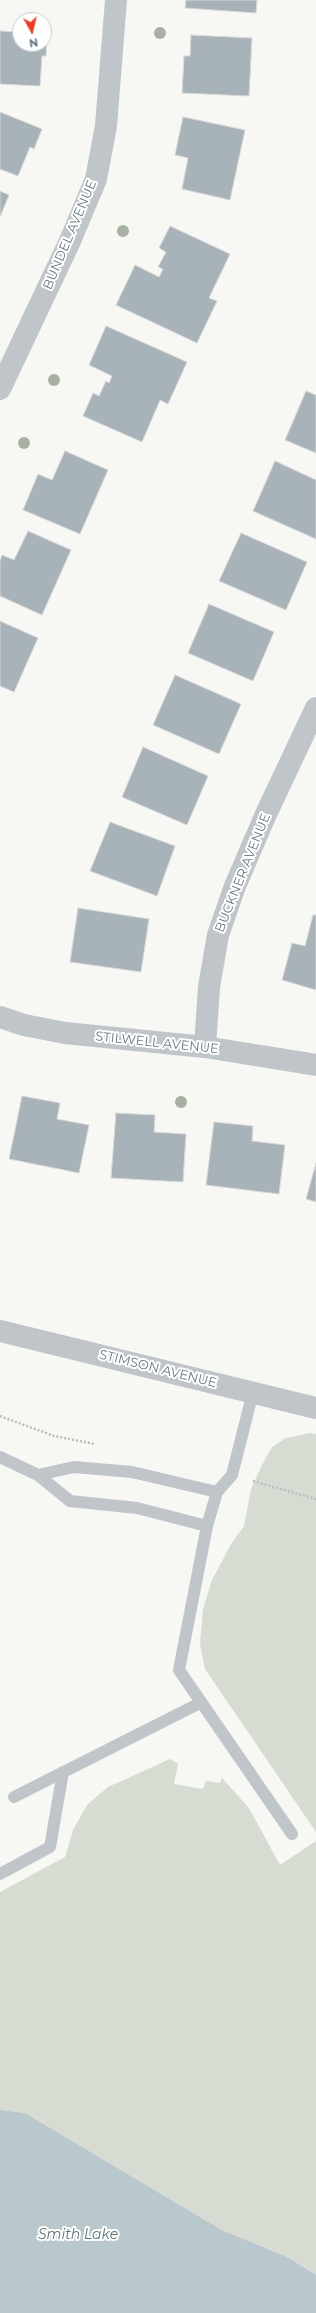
<!DOCTYPE html>
<style>
body{margin:0}
#map{position:relative;width:316px;height:2313px;overflow:hidden;background:#f7f7f3;font-family:Montserrat,sans-serif}
canvas{display:block}
.north{position:absolute;left:12px;top:12px;width:40px;height:40px;box-sizing:border-box;background:#fff;border:1px solid #c1cacf;border-radius:50%;rotate:172deg;font-size:11px;font-weight:700;line-height:16px;text-align:center;color:#637a87}
.north::after{content:'';display:block;margin:auto;width:14px;height:18px;background:#f13b19;clip-path:polygon(50% 0,100% 100%,50% 72%,0 100%)}
</style>
<div id="map">
<canvas width="316" height="2313"></canvas>
<div class="north">N</div>
</div>
<script>
const ctx = document.querySelector('canvas').getContext('2d');
ctx.lineJoin = 'round';
function fill(path, color) {
  ctx.fillStyle = color;
  ctx.fill(path, 'evenodd');
}
function toPath(rows) {
  const path = new Path2D();
  for (const r of rows) {
    path.moveTo(r[0], r[1]);
    for (let i = 2; i < r.length; i += 2) path.lineTo(r[i], r[i + 1]);
  }
  return path;
}
function trace(path, color, width, dash) {
  ctx.strokeStyle = color;
  ctx.lineWidth = width;
  ctx.lineCap = dash ? 'butt' : 'round';
  ctx.setLineDash(dash || []);
  ctx.stroke(path);
}
function label(font, color, halo, rows, align = 'center') {
  ctx.font = font + ' Montserrat,sans-serif';
  ctx.lineWidth = 4;
  ctx.setLineDash([]);
  ctx.textBaseline = 'middle';
  ctx.strokeStyle = halo;
  ctx.fillStyle = color;
  for (const [text, x, y, turn = 0] of rows) {
    ctx.save();
    ctx.translate(x, y);
    ctx.rotate((+turn || 0) * Math.PI / 180);
    ctx.textAlign = isNaN(turn) ? turn : align;
    if (halo) ctx.strokeText(text, 0, 0);
    ctx.fillText(text, 0, 0);
    ctx.restore();
  }
}
const green = toPath([
 [310,1433,316,1434,316,1832,205,1669,200,1644,203,1609,212,1580,231,1544,244,1526,251,1489,262,1465,272,1447,286,1438],
 [170,1759,178,1764,174,1784,203,1789,206,1781,220,1783,222,1778,249,1808,280,1865,316,1841,316,2275,287,2257,222,2230,25,2113,0,2110,0,1892,65,1857,73,1830,87,1805,108,1787]
]);
const water = toPath([
 [0,2110,25,2113,222,2230,287,2257,316,2275,316,2313,0,2313]
]);
const building = toPath([
 [186,0,257,0,256,13,185,8,186,0],
 [0,31,20,32,20,44,44,44,44,33,47,33,46,56,42,56,40,86,0,84,0,31],
 [191,35,252,38,249,96,182,93,184,56,190,56,191,35],
 [0,112,42,129,34,149,30,147,18,176,0,169,0,112],
 [183,117,245,130,230,200,182,189,188,158,175,155,183,117],
 [0,191,9,195,0,217,0,191],
 [170,226,230,254,209,298,217,301,197,343,116,305,135,265,159,277,163,269,158,267,166,252,159,248,170,226],
 [106,326,187,362,168,404,160,400,142,442,83,416,93,393,99,396,106,381,109,383,112,376,89,365,106,326],
 [306,391,316,395,316,453,285,440,306,391],
 [65,451,108,470,80,534,23,510,38,474,52,480,65,451],
 [275,461,316,480,316,539,253,511,275,461],
 [28,531,71,550,42,615,0,596,0,561,2,555,14,560,28,531],
 [241,533,307,562,286,610,219,581,241,533],
 [209,604,274,632,253,681,188,653,209,604],
 [0,621,38,638,14,692,0,686,0,621],
 [175,675,241,704,219,754,153,725,175,675],
 [143,747,208,776,187,825,122,797,143,747],
 [110,822,175,846,157,896,90,871,110,822],
 [78,908,149,919,141,972,70,962,78,908],
 [313,915,316,915,316,990,282,980,292,943,305,946,313,915],
 [22,1096,60,1103,57,1119,89,1125,79,1173,9,1159,22,1096],
 [116,1113,155,1115,154,1132,186,1134,183,1182,111,1178,116,1113],
 [214,1122,253,1126,252,1141,285,1145,279,1194,206,1185,214,1122],
 [316,1163,316,1202,306,1199,316,1163]
]);
const path = toPath([
 [0,1416,54,1436,95,1444],
 [253,1481,316,1499]
]);
const service = toPath([
 [253,1392,232,1475,217,1492,207,1526,179,1670,292,1834],
 [0,1457,38,1475],
 [207,1526,137,1508,70,1501,38,1475,74,1467,132,1472,217,1492],
 [14,1797,200,1703],
 [0,1874,50,1847,63,1772]
]);
const minor = toPath([
 [0,389,70,241,96,179,106,126,116,0],
 [0,1017,24,1025,65,1033,205,1047,316,1065],
 [205,1047,209,987,218,935,235,886,266,814,316,708]
]);
const tertiary = toPath([
 [0,1331,316,1408]
]);
const trees = [
 [160,33],
 [123,231],
 [54,380],
 [24,443],
 [181,1102]
];
const streetNames = [
 ["BUNDEL AVENUE",70,235,-67],
 ["BUCKNER AVENUE",243,873,-68],
 ["STILWELL AVENUE",157,1043,6],
 ["STIMSON AVENUE",158,1369,14]
];
const waterNames = [
 ["Smith Lake",78,2235]
];
fill(green, '#d7dcd2');
fill(water, '#b9c8cc');
fill(building, '#a7b3b8');
trace(building, '#d8d8d6', 1);
trace(path, '#b9bdc0', 2.5, [2, 2]);
trace(service, '#bfc5c8', 12);
trace(minor, '#bfc5c8', 22);
trace(tertiary, '#bfc5c8', 22);
ctx.fillStyle = '#a7b1a2';
for (const [x, y] of trees) {
  ctx.beginPath();
  ctx.arc(x, y, 6, 0, 2 * Math.PI);
  ctx.fill();
}
label('13px', '#637a87', '#fff', streetNames);
label('italic 14px', '#5a767c', '#fff', waterNames);
</script>
